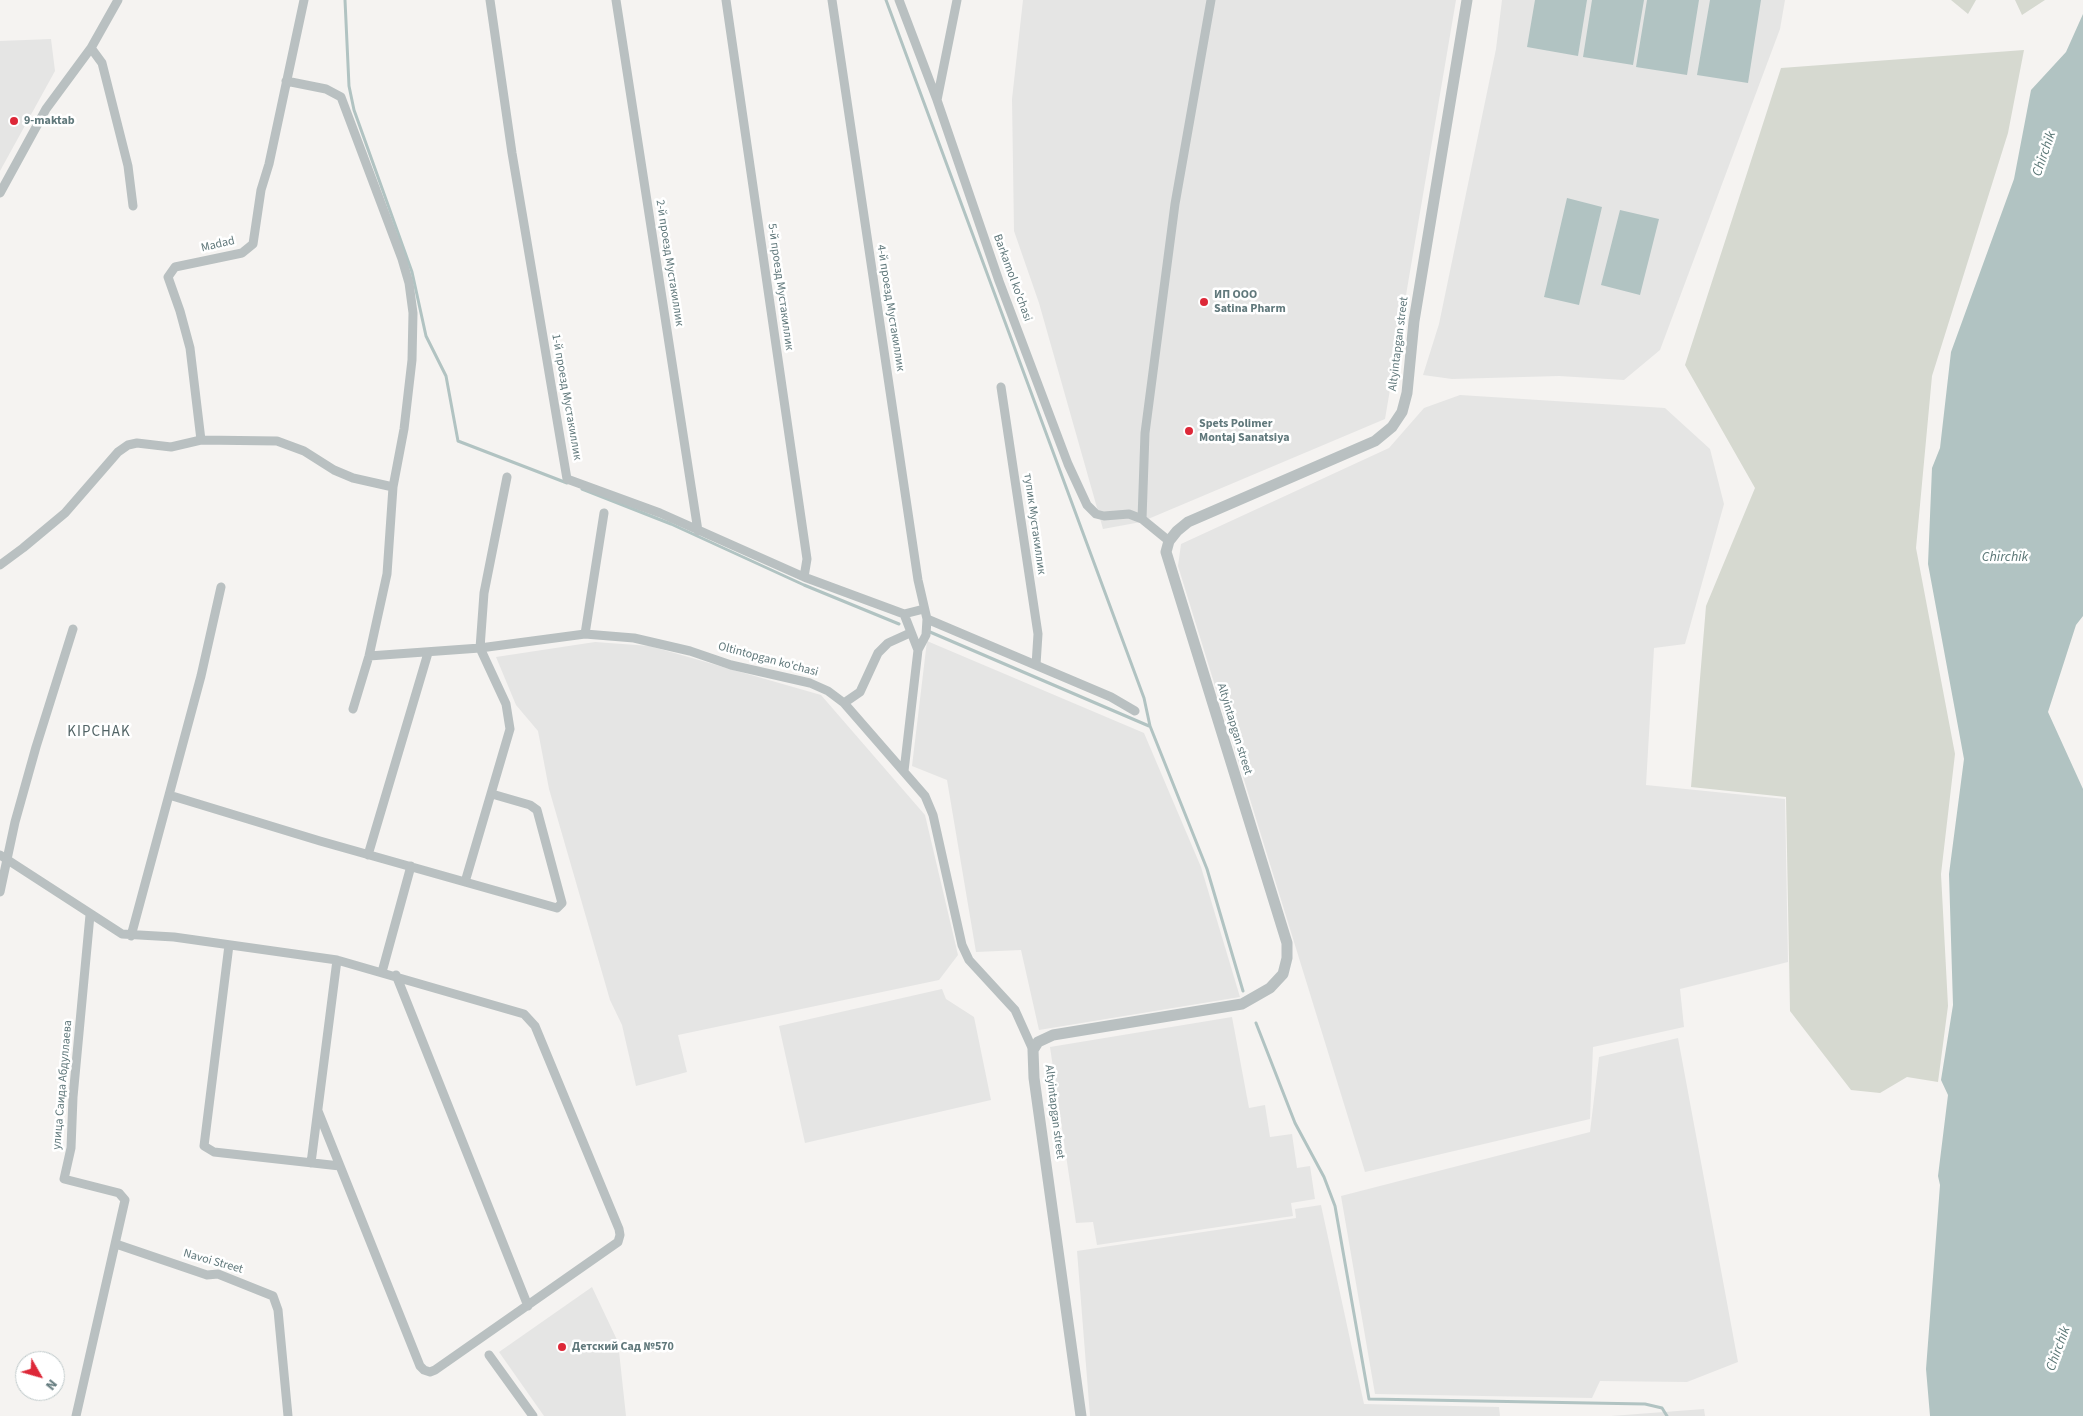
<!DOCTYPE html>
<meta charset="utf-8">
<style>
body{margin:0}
#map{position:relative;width:2083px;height:1416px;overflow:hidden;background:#f5f3f1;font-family:"Source Sans 3",sans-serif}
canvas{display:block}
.north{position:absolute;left:15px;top:1351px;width:50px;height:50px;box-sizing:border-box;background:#fff;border:1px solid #bfc9ca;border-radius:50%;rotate:128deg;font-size:14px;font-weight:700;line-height:20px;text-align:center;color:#60787b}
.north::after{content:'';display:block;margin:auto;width:18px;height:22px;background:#dd2838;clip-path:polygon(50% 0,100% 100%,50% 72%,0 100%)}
</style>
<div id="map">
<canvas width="2083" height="1416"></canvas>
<div class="north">N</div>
</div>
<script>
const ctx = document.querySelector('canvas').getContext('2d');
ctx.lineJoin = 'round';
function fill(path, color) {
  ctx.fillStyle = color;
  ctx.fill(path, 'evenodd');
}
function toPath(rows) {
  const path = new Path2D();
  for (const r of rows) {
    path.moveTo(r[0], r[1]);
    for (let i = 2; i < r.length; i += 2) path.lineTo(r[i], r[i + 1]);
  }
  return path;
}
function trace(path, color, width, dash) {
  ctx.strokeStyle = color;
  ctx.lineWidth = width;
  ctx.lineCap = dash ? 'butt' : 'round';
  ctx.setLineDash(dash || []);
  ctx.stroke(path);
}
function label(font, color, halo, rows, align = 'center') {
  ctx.font = font + ' "Source Sans 3",sans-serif';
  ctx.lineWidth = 5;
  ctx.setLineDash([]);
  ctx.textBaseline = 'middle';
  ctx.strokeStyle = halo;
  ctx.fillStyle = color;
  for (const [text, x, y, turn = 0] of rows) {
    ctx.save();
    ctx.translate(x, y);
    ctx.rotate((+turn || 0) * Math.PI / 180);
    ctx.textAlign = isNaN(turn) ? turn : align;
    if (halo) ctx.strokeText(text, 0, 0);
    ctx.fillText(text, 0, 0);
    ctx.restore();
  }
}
const built = toPath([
 [1023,0,1456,0,1385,419,1141,522,1103,529,1039,303,1014,231,1012,99],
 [1502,0,1785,0,1780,29,1660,350,1624,380,1559,376,1452,379,1423,375,1439,324,1496,49],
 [51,39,55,71,0,171,0,41],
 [1460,395,1665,408,1710,449,1724,504,1685,644,1654,648,1646,785,1785,799,1788,962,1680,989,1684,1027,1593,1047,1590,1119,1365,1172,1178,566,1181,544,1389,448,1424,408],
 [927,641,1144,733,1201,867,1240,997,1039,1030,1021,950,976,952,947,780,912,766],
 [595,642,650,646,821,695,925,815,958,955,939,980,678,1035,687,1072,636,1086,622,1025,610,1000,549,789,538,731,516,705,496,657],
 [942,989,946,999,974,1017,991,1100,805,1143,779,1026],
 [1232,1017,1249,1108,1265,1105,1270,1137,1292,1134,1297,1168,1310,1166,1315,1199,1291,1203,1293,1216,1097,1245,1093,1222,1076,1223,1050,1047],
 [1678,1038,1738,1362,1687,1382,1600,1381,1592,1398,1375,1394,1341,1196,1590,1132,1599,1057],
 [1321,1205,1364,1404,1499,1407,1500,1416,1090,1416,1077,1251,1296,1218,1295,1209],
 [592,1287,618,1342,626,1416,544,1416,499,1352],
 [1704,1409,1705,1416,1611,1416]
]);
const green = toPath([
 [1951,0,1976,0,1968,14],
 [2015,0,2045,0,2022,15],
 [2024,50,2008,133,1932,376,1916,548,1955,754,1941,874,1948,1006,1938,1082,1907,1077,1880,1093,1851,1090,1790,1011,1786,797,1691,787,1706,606,1755,488,1685,365,1781,68]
]);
const water = toPath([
 [1535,0,1587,0,1578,56,1527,47],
 [1592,0,1644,0,1633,65,1583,57],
 [1647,0,1699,0,1687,75,1636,67],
 [1710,0,1761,0,1748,83,1697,75],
 [2083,14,2083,616,2076,625,2048,712,2083,789,2083,1416,1930,1416,1926,1369,1940,1185,1938,1176,1948,1095,1941,1080,1953,1005,1949,874,1964,759,1928,564,1932,468,1940,448,1951,352,2014,179,2031,90,2066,52],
 [1567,198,1602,207,1579,305,1544,297],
 [1620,210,1659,219,1640,295,1601,285]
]);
const stream = toPath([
 [345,0,349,86,354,110,412,272,426,336,446,376,458,441,567,483],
 [886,0,1144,698,1150,726,1207,869,1243,991],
 [582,489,671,524,804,585,899,624],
 [930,632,1149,726],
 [1256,1023,1295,1123,1324,1177,1335,1206,1369,1399,1645,1404,1662,1408,1667,1416]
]);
const minor = toPath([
 [490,0,512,153,567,479,660,513,804,577,904,614,918,650],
 [616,0,698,531],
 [726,0,807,559,804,577],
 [832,0,918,580,927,619,926,635,918,650,904,771],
 [899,0,937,100,999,281,1068,464,1087,505,1096,514,1104,516,1129,514,1142,519],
 [91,48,102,63,128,166,133,206],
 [286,81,326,89,341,97,402,259,409,283,413,313,412,360,404,429,393,487,387,574,369,656,353,709],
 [937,100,957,0],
 [0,193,46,109,91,48,118,0],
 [1001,387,1038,634,1036,665],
 [201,440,190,348,180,311,168,277,175,267,242,253,253,244,261,190,269,164,304,0],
 [1169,541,1142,519,1145,433,1175,204,1211,0],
 [0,565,23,548,65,513,118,452,128,445,137,443,171,447,201,440,277,441,304,451,334,470,353,478,393,487],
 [221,587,201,676,169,795,320,841,557,908,562,903,537,810,530,805,492,794],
 [904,614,924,609],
 [927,619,1111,697,1135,711],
 [585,634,604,513],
 [369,656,480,648,585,634,634,638,690,651,731,665,810,683,828,691,844,703,925,796,933,815,962,945,969,960,1015,1010,1033,1050],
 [844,703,860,692,878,653,888,643,910,633],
 [0,855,122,934,174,937,337,960,524,1014,535,1026,619,1229,620,1235,618,1242,435,1370,430,1372,424,1370,420,1366,340,1166,214,1152,204,1146,229,945],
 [368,855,428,653],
 [465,882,510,729,506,704,480,648,484,593,507,477],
 [0,892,15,822,36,747,73,629],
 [131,936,169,795],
 [382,972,411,866],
 [396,975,528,1306],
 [318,1111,340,1166],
 [311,1163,337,960],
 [116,1244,207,1275,218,1274,273,1296,278,1310,288,1416],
 [489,1355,533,1416],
 [76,1416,125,1200,119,1193,64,1179,71,1148,73,1097,90,915]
]);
const tertiary = toPath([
 [1081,1416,1034,1078,1033,1050,1038,1042,1053,1035,1242,1004,1270,988,1283,974,1287,958,1287,943,1166,552,1169,541,1177,531,1188,522,1375,441,1392,427,1402,412,1407,393,1414,321,1467,0]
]);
const markers = [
 [14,121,5,"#dd2838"],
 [1204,302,5,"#dd2838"],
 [1189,431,5,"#dd2838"],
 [562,1347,5,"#dd2838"]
];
const poiNames = [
 ["9-maktab",24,121],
 ["ИП ООО",1214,295],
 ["Satina Pharm",1214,309],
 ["Spets Polimer",1199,424],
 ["Montaj Sanatsiya",1199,438],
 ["Детский Сад №570",572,1347]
];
const streetNames = [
 ["Madad",218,245,-13],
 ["2-й проезд Мустакиллик",669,263,81],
 ["Barkamol ko'chasi",1012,278,70],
 ["5-й проезд Мустакиллик",780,287,82],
 ["4-й проезд Мустакиллик",890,308,81],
 ["Altyintapgan street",1399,344,-83],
 ["1-й проезд Мустакиллик",566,397,80],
 ["тупик Мустакиллик",1034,524,82],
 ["Oltintopgan ko'chasi",768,660,15],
 ["Altyintapgan street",1234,729,73],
 ["улица Саида Абдуллаева",63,1085,-85],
 ["Altyintapgan street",1054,1112,83],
 ["Navoi Street",213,1262,16]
];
const waterNames = [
 ["Chirchik",2045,154,-71],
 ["Chirchik",2005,558],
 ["Chirchik",2059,1349,-70]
];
const quarterNames = [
 ["KIPCHAK",99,733]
];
fill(built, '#e5e5e4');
fill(green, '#d6d9d0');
fill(water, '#b1c3c2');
trace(stream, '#b1c3c2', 3);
trace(minor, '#b9c0c1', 9);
trace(tertiary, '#b9c0c1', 11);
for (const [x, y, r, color] of markers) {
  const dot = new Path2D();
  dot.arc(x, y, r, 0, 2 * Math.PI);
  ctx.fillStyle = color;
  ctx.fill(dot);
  trace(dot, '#fff', 2);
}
label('bold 12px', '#60787b', '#fff', poiNames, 'left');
label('12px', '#60787b', '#fff', streetNames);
label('italic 14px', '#5b7776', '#fff', waterNames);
ctx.letterSpacing = '1px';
label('15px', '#526466', '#fff', quarterNames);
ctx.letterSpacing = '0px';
</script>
